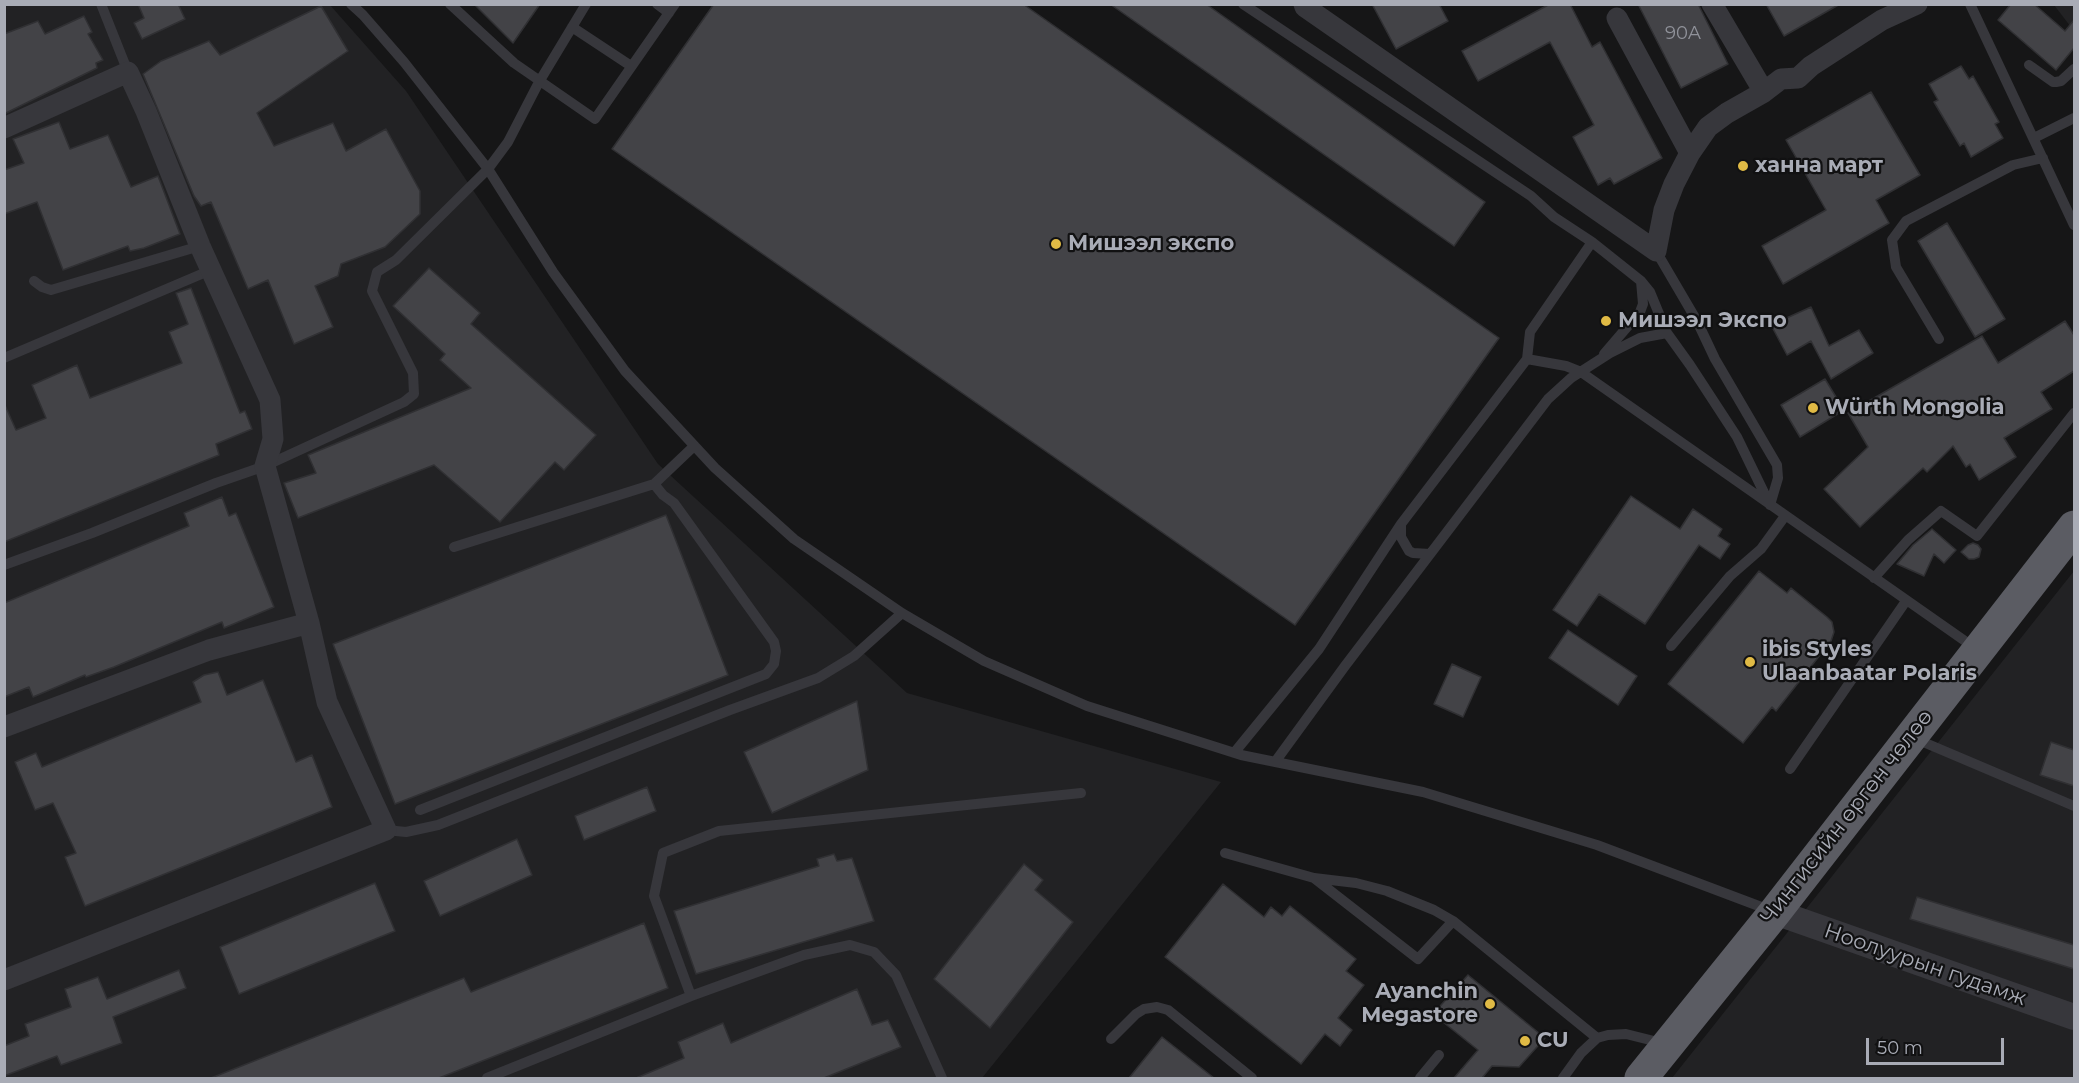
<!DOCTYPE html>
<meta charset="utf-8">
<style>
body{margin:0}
#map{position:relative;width:2079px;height:1083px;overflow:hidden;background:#161617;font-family:Montserrat,sans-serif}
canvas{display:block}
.frame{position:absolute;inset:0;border:6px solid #a9acb6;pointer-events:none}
.scale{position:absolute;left:1866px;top:1038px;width:138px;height:27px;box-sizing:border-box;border:3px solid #a9acb6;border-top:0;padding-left:8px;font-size:18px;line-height:21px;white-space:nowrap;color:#a9acb6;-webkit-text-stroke:4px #111112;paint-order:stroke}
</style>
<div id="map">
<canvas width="2079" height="1083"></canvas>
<div class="frame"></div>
<div class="scale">50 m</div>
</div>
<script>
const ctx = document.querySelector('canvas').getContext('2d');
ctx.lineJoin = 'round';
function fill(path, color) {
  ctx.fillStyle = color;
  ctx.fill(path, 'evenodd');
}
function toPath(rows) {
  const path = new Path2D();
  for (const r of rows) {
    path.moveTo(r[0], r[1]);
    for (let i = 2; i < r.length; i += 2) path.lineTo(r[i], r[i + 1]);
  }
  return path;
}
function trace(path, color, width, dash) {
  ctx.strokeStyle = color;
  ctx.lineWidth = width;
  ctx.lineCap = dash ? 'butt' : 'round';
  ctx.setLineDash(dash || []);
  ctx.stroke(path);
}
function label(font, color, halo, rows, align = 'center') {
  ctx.font = font + ' Montserrat,sans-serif';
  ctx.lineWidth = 4.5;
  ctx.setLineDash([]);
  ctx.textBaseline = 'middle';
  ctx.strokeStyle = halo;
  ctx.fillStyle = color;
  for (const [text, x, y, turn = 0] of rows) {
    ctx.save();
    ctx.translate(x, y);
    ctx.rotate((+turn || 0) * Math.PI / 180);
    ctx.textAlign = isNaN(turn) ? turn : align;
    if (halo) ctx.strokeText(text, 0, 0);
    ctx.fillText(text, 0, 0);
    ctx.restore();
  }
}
const built = toPath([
 [5,5,330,5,406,91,658,464,907,693,1221,782,982,1078,5,1078],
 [2054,5,2074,5,2074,31],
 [2074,571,2074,1078,1672,1078]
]);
const building = toPath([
 [138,4,178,4,185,19,142,39,134,23,144,18,138,4],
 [474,4,540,4,513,43,474,4],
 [714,4,1023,4,1499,338,1295,625,612,149,714,4],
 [1110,4,1206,4,1485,202,1454,246,1110,4],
 [1372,4,1439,4,1448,21,1396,49,1372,4],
 [1550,4,1570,4,1592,47,1600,42,1662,158,1614,184,1610,178,1598,185,1573,137,1594,125,1550,42,1478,81,1462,51,1550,4],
 [1638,4,1698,4,1728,64,1681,88,1638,4],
 [1766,4,1840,4,1784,36,1766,4],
 [2011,4,2034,4,2065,31,2074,20,2074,48,2056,70,1998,20,2011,4],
 [321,6,348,51,257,113,274,146,333,123,346,151,386,129,420,191,420,214,385,247,341,264,338,276,315,286,333,327,294,344,268,280,248,289,211,202,201,206,194,196,143,74,161,61,209,41,220,55,321,6],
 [84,16,92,32,88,34,103,60,96,63,97,68,4,114,4,34,38,21,45,34,84,16],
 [1961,66,1969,79,1973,76,1999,122,1995,124,2003,138,1971,157,1964,143,1960,146,1934,102,1938,100,1929,84,1961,66],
 [1871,92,1920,175,1876,200,1889,223,1783,284,1762,246,1826,210,1786,140,1871,92],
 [59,122,70,149,108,135,131,187,158,176,180,234,144,248,130,251,128,246,63,270,37,202,4,214,4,170,24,163,13,139,59,122],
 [1947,223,2005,319,1975,337,1918,241,1947,223],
 [429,268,480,313,471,324,596,435,564,470,555,462,500,522,434,465,298,518,284,483,316,473,308,455,471,388,440,360,445,354,393,306,429,268],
 [191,288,240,413,245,411,252,429,216,444,219,455,4,542,4,403,16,430,46,418,32,385,77,365,90,398,182,363,169,332,188,324,176,293,191,288],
 [1811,307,1829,346,1859,330,1873,353,1831,379,1811,341,1787,355,1771,325,1811,307],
 [2065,321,2074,335,2074,371,2041,392,2052,409,2004,438,2016,457,1979,480,1970,464,1966,467,1953,446,1927,472,1923,468,1860,527,1824,489,1868,447,1848,413,1982,336,1998,363,2065,321],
 [1825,379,1844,410,1800,437,1781,405,1825,379],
 [1631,496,1680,529,1693,509,1722,529,1718,536,1730,544,1720,559,1699,545,1645,624,1599,594,1577,626,1553,610,1631,496],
 [222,497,229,516,236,513,274,607,224,628,222,622,114,667,86,677,85,675,33,697,29,687,4,697,4,603,189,526,184,513,222,497],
 [666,515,728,675,395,804,333,644,666,515],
 [1932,529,1956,550,1944,563,1934,554,1924,576,1897,564,1913,545,1932,529],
 [1973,543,1978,545,1981,549,1979,557,1974,559,1969,559,1961,552,1968,545,1973,543],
 [1759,571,1787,593,1791,588,1827,617,1832,622,1834,632,1831,641,1776,711,1772,707,1743,743,1668,684,1759,571],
 [1568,630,1637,676,1618,705,1549,658,1568,630],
 [1452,664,1481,677,1463,717,1434,704,1452,664],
 [218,672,227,695,263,680,296,762,312,755,332,807,85,906,65,857,76,853,53,803,35,810,15,762,36,753,42,767,201,702,193,682,204,675,218,672],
 [857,701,868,770,772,813,744,752,857,701],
 [2051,742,2074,750,2074,786,2040,775,2051,742],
 [647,787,656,811,584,840,575,816,647,787],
 [517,839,532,875,440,916,424,881,517,839],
 [834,854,837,861,852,858,874,921,696,974,674,911,819,866,817,859,834,854],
 [1024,864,1043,880,1035,890,1073,922,990,1028,934,979,1024,864],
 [375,883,395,931,239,994,220,947,375,883],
 [1223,884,1264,917,1271,907,1282,916,1290,906,1356,959,1346,971,1364,985,1338,1018,1352,1030,1340,1046,1325,1034,1301,1064,1165,957,1223,884],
 [1917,897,2074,945,2074,969,1910,919,1917,897],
 [644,923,668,988,439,1078,211,1078,464,978,471,992,644,923],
 [179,970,186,988,113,1017,122,1043,61,1065,57,1056,4,1076,4,1046,29,1036,25,1024,71,1007,65,989,98,977,107,999,179,970],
 [1468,975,1545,1038,1519,1067,1492,1066,1482,1078,1454,1078,1478,1050,1433,1014,1468,975],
 [857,989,872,1025,888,1020,901,1047,824,1078,636,1078,684,1058,678,1042,723,1023,731,1043,857,989],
 [1162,1037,1214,1078,1129,1078,1162,1037]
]);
const service = toPath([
 [101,4,128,72],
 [351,4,363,15,404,62,488,169,553,272,625,371,715,468,794,539,902,613,984,661,1087,706,1241,755,1423,792,1597,845,1772,911],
 [450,4,514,63,595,119,675,4],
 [657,4,669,13],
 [1243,4,1531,196,1554,217,1592,242,1641,281,1650,292,1667,333,1690,365,1737,437,1770,505],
 [1970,4,2074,225],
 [572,27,631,66],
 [2029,65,2053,82,2056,82,2061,81,2074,69],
 [2034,138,2074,118],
 [1656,251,1697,321,1715,359,1777,465,1778,478,1770,505],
 [34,281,42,287,51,290,200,246],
 [1939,339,1896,267,1892,240,1906,221,2013,165,2043,158],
 [1604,354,1640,312,1643,304,1641,281],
 [4,358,211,270],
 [1527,359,1566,366,1581,372,1975,648],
 [1401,524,1401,537,1409,551,1413,553,1430,554],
 [454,547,654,484],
 [4,565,92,533,216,483,265,466,404,402,414,394,413,373,372,291,377,272,396,260,488,169,508,142,539,82,586,4],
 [1874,578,1908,540,1941,511,1977,536,2074,413],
 [1671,646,1730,576,1761,549,1785,516],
 [1916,739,2074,806],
 [1234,753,1319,649,1401,524,1527,359,1530,332,1592,242],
 [1275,762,1345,666,1548,399,1571,378,1610,353,1640,338,1667,333],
 [1790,769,1906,601],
 [420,810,766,674,774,664,776,651,774,642,674,503,663,495,654,484,694,446],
 [386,830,406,832,438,825,730,710,818,678,854,656,902,613],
 [1225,853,1314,878,1356,883,1387,891,1434,910,1453,921,1597,1038],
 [1314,878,1418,959,1453,921],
 [691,996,654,896,663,853,719,831,1081,793],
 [1111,1039,1136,1014,1144,1009,1157,1007,1168,1010,1252,1078],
 [487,1078,691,996,804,955,850,945,874,952,896,975,942,1078],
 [1420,1078,1439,1055],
 [1563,1078,1581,1053,1597,1038,1608,1035,1626,1034,1662,1043]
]);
const minor = toPath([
 [1304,4,1305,7,1656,251,1664,210,1674,184,1690,153],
 [1712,4,1764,92],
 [1617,18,1690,153,1708,127,1727,113,1764,92,1781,79,1798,78,1811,66,1882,20,1917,4],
 [4,128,128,72,146,111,200,246,270,400,273,439,265,466,309,623,327,702,386,830,4,980],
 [4,727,209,650,309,623]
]);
const tertiary = toPath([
 [1775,912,2074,1017]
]);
const trunk = toPath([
 [1641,1078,1775,912,2074,527]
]);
const markers = [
 [1743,166,6,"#e0ba45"],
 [1056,244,6,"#e0ba45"],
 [1606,321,6,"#e0ba45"],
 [1813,408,6,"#e0ba45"],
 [1750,662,6,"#e0ba45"],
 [1490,1004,6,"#e0ba45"],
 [1525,1041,6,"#e0ba45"]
];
const numberNames = [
 ["90А",1683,34]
];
const poiNames = [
 ["ханна март",1755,166],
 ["Мишээл экспо",1068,244],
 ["Мишээл Экспо",1618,321],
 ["Würth Mongolia",1825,408],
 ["ibis Styles",1762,650],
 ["Ulaanbaatar Polaris",1762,674],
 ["Ayanchin",1478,992,"right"],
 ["Megastore",1478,1016,"right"],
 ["CU",1537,1041]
];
const streetNames = [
 ["Чингисийн өргөн чөлөө",1847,817,-52],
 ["Ноолуурын гудамж",1925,965,19]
];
fill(built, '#222224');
fill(building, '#434347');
trace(building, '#303033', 1.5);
trace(service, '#37373c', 10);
trace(minor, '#37373c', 21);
trace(tertiary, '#37373c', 26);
trace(trunk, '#5b5c63', 33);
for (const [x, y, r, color] of markers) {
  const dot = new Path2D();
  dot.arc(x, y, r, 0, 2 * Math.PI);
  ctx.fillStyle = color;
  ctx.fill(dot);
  trace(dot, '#111112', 2);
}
label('18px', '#90929a', null, numberNames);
label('bold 21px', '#a9acb6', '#111112', poiNames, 'left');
label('21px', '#a9acb6', '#111112', streetNames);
</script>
